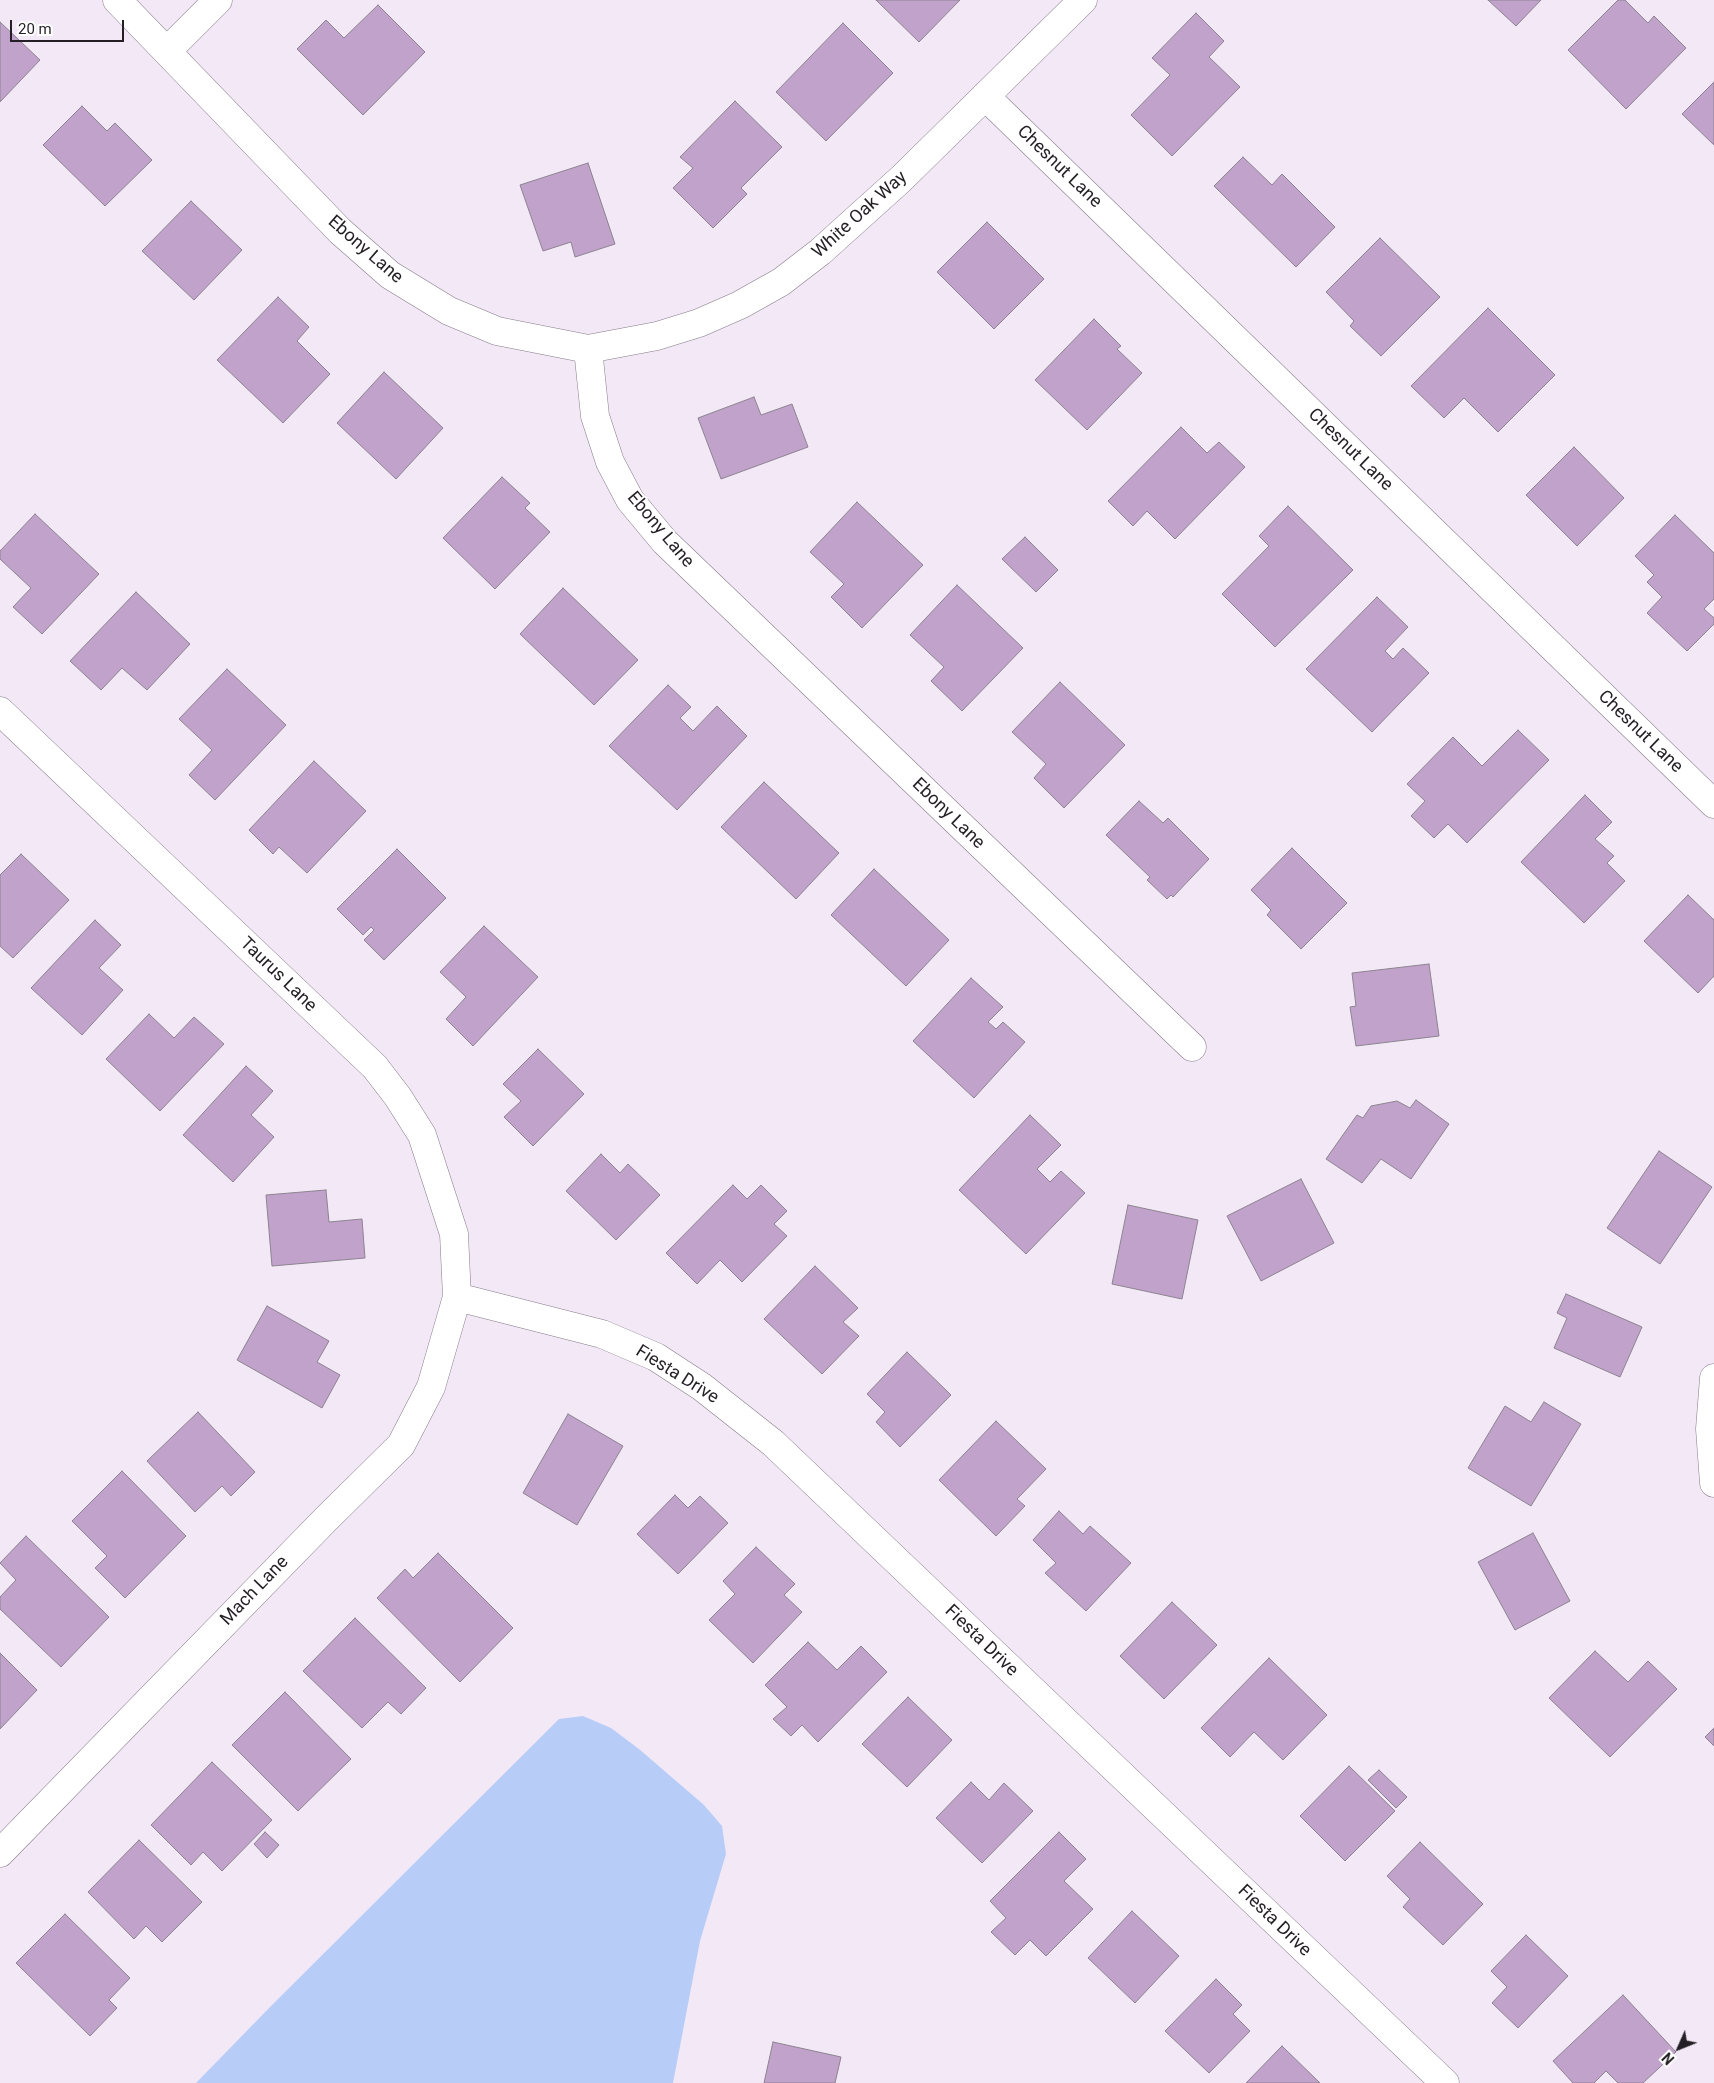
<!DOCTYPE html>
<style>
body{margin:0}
#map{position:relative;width:1714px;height:2083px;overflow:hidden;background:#f3e8f6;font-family:Roboto,sans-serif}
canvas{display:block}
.north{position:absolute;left:1654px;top:2023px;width:50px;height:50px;-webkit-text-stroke:4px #fff;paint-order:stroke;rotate:226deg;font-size:14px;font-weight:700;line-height:20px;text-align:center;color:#231f24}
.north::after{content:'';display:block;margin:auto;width:18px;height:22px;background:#231f24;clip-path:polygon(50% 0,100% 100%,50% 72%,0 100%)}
.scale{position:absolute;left:10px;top:20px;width:114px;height:22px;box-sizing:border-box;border:2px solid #231f24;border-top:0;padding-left:6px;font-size:15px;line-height:18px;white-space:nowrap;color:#231f24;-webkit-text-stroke:4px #fff;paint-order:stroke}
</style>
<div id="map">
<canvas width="1714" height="2083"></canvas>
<div class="north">N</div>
<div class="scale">20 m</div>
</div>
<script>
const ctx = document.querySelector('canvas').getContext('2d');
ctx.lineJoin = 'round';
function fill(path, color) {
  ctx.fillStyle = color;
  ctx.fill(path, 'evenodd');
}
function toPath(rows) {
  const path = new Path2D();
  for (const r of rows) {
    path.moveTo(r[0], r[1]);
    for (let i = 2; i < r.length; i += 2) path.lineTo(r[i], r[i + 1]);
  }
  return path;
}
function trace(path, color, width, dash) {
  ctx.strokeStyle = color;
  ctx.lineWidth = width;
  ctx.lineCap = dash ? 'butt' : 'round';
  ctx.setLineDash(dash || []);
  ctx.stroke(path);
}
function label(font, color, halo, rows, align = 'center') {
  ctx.font = font + ' Roboto,sans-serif';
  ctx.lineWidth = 4;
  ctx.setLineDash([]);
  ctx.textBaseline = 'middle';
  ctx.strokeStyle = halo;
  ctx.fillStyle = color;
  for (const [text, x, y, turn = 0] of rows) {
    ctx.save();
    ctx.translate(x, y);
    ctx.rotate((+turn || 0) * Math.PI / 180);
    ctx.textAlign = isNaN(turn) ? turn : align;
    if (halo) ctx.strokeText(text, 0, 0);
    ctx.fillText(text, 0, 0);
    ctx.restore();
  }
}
const water = toPath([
 [583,1716,611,1728,639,1749,704,1805,722,1826,726,1854,700,1941,673,2083,196,2083,271,2006,559,1719]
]);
const building = toPath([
 [876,0,960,0,919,42,876,0],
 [1488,0,1541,0,1516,26,1488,0],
 [1618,0,1625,0,1648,23,1654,16,1686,48,1626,109,1568,50,1618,0],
 [378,5,425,52,363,115,297,49,326,20,344,38,378,5],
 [1196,13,1224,41,1209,57,1240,87,1172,156,1131,115,1170,75,1152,58,1196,13],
 [0,22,40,60,0,102,0,22],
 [843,23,893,73,826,141,776,92,843,23],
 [1714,82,1714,145,1682,114,1714,82],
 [735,101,782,147,741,188,747,194,713,228,673,188,693,168,680,157,735,101],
 [82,106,107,131,115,123,152,160,105,206,43,145,82,106],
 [1243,157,1272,185,1282,174,1335,227,1296,267,1214,186,1243,157],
 [588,163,615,244,575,257,571,242,543,251,520,185,588,163],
 [191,201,242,250,194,300,142,251,191,201],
 [987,222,1044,279,994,329,937,272,987,222],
 [1380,238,1440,297,1381,356,1350,326,1354,321,1326,292,1380,238],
 [278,297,309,327,297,341,330,374,283,423,217,360,278,297],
 [1488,308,1555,375,1498,432,1464,398,1444,418,1411,386,1488,308],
 [1094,319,1121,346,1117,349,1142,373,1087,430,1035,380,1094,319],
 [384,372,443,428,396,479,337,423,384,372],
 [754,397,761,415,792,404,808,447,721,479,698,418,754,397],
 [1181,427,1207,453,1219,442,1245,467,1175,539,1147,511,1133,526,1108,501,1181,427],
 [1574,447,1624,498,1577,546,1526,495,1574,447],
 [502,477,530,503,525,508,550,532,495,589,443,538,502,477],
 [857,502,923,565,862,628,831,597,844,584,810,552,857,502],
 [1288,506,1353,570,1275,647,1222,594,1269,546,1259,536,1288,506],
 [35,514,99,574,42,634,13,607,31,588,0,559,0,551,35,514],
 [1675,515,1714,553,1714,599,1704,609,1714,618,1714,624,1687,651,1647,613,1662,597,1647,582,1654,575,1635,556,1675,515],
 [1025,537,1058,570,1036,592,1002,559,1025,537],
 [957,585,1023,648,962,711,931,681,944,667,910,635,957,585],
 [563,588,638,660,594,705,520,634,563,588],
 [136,592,190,644,147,690,122,668,101,690,70,661,136,592],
 [1377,597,1408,627,1385,651,1393,659,1403,648,1429,673,1372,732,1306,669,1377,597],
 [227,669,286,725,215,800,189,775,212,750,179,719,227,669],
 [1060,682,1125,745,1064,808,1034,778,1046,764,1012,732,1060,682],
 [668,685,691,707,680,718,693,731,717,706,747,736,677,810,609,746,668,685],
 [1518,730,1549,760,1467,843,1448,824,1434,838,1411,816,1425,801,1407,784,1453,737,1482,766,1518,730],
 [314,761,366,811,307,873,279,847,273,854,249,830,314,761],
 [764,782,839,853,796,899,721,827,764,782],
 [1585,795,1612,822,1595,839,1614,856,1607,863,1625,881,1584,923,1521,862,1585,795],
 [1139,801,1163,823,1168,818,1209,859,1173,897,1171,895,1167,899,1147,880,1150,877,1106,835,1139,801],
 [1292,848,1347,903,1301,949,1267,915,1271,910,1251,890,1292,848],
 [397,849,446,898,384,960,364,940,374,930,371,927,363,935,337,909,397,849],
 [21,854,69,900,13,958,0,946,0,875,21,854],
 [874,869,949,940,906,986,831,915,874,869],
 [1688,895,1714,920,1714,976,1698,993,1644,941,1688,895],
 [95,920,121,945,99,968,123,990,82,1035,31,988,95,920],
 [484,926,538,977,473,1046,446,1019,466,997,440,972,484,926],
 [1429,964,1439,1036,1356,1046,1350,1007,1356,1006,1352,973,1429,964],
 [971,978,1003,1007,988,1022,996,1029,1003,1022,1025,1042,974,1098,913,1041,971,978],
 [149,1014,174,1038,194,1017,224,1044,160,1111,106,1059,149,1014],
 [538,1049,584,1094,533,1146,504,1117,521,1101,503,1084,538,1049],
 [246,1066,273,1091,251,1115,274,1137,233,1182,183,1135,246,1066],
 [1416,1100,1449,1124,1411,1179,1381,1159,1362,1183,1326,1159,1357,1115,1363,1118,1371,1106,1397,1101,1410,1108,1416,1100],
 [1030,1115,1061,1145,1037,1169,1050,1182,1061,1171,1085,1193,1026,1254,959,1190,1030,1115],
 [1659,1151,1712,1187,1660,1264,1607,1228,1659,1151],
 [601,1154,620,1173,628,1164,660,1195,616,1240,566,1191,601,1154],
 [1301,1179,1334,1243,1261,1281,1227,1216,1301,1179],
 [733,1185,747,1199,761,1185,787,1211,774,1224,787,1236,742,1282,720,1260,697,1284,666,1253,733,1185],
 [326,1190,329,1222,362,1219,365,1258,272,1266,266,1195,326,1190],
 [1128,1205,1198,1220,1182,1299,1112,1284,1128,1205],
 [815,1266,858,1308,843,1322,859,1336,822,1374,764,1319,815,1266],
 [1566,1294,1642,1327,1620,1377,1554,1348,1567,1318,1557,1313,1566,1294],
 [267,1306,329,1341,317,1362,340,1375,322,1408,237,1360,267,1306],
 [907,1352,951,1395,900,1447,876,1422,885,1412,867,1394,907,1352],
 [1544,1402,1581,1424,1531,1506,1468,1468,1505,1406,1531,1422,1544,1402],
 [198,1412,255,1472,231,1496,222,1486,195,1512,147,1461,198,1412],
 [568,1414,623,1446,577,1525,523,1493,568,1414],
 [996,1421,1046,1469,1017,1499,1025,1506,996,1536,939,1480,996,1421],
 [122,1471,186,1536,125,1598,95,1568,107,1556,72,1521,122,1471],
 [675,1495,688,1508,700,1496,728,1523,678,1574,637,1534,675,1495],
 [1059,1511,1083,1534,1090,1526,1131,1563,1086,1611,1045,1573,1056,1563,1033,1540,1059,1511],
 [1533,1533,1570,1601,1515,1630,1478,1562,1533,1533],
 [26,1536,109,1617,61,1667,0,1609,0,1597,16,1580,0,1563,26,1536],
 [756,1547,795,1584,784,1595,802,1612,753,1663,709,1620,735,1594,723,1581,756,1547],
 [438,1553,513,1628,460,1682,377,1598,405,1569,413,1578,438,1553],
 [1172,1602,1217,1645,1164,1699,1120,1656,1172,1602],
 [355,1618,426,1688,401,1714,388,1702,362,1728,303,1671,355,1618],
 [808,1642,837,1670,861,1646,887,1672,818,1742,802,1725,791,1736,773,1719,787,1707,765,1685,808,1642],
 [1595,1651,1628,1682,1648,1661,1677,1689,1610,1757,1549,1698,1595,1651],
 [0,1653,37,1690,0,1729,0,1653],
 [1269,1658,1327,1715,1283,1760,1254,1732,1230,1757,1201,1728,1269,1658],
 [285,1692,351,1759,298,1811,232,1745,285,1692],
 [908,1697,952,1740,907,1787,862,1744,908,1697],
 [1714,1728,1714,1746,1705,1737,1714,1728],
 [212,1762,272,1820,222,1871,203,1852,191,1865,151,1825,212,1762],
 [1349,1766,1395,1811,1345,1861,1300,1816,1349,1766],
 [1379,1770,1407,1797,1396,1808,1368,1780,1379,1770],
 [971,1782,989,1800,1004,1783,1033,1811,982,1863,936,1818,971,1782],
 [265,1832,279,1845,267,1858,254,1844,265,1832],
 [1059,1832,1086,1859,1064,1881,1093,1909,1046,1956,1030,1940,1015,1955,991,1932,1006,1918,990,1901,1059,1832],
 [139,1840,202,1902,162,1942,146,1926,134,1939,88,1892,139,1840],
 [1420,1842,1483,1904,1443,1945,1403,1907,1410,1899,1387,1876,1420,1842],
 [1132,1911,1179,1956,1135,2003,1088,1958,1132,1911],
 [65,1914,130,1978,109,2000,117,2008,90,2036,16,1963,65,1914],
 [1526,1935,1568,1976,1518,2028,1492,2003,1507,1987,1491,1971,1526,1935],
 [1216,1979,1242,2005,1233,2014,1250,2031,1209,2073,1165,2031,1216,1979],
 [1623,1995,1676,2052,1643,2083,1618,2083,1606,2071,1594,2083,1573,2083,1553,2061,1623,1995],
 [773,2042,841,2057,835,2083,764,2083,773,2042],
 [1282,2046,1320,2083,1246,2083,1282,2046]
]);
const minor = toPath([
 [117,0,340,231,390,275,449,311,497,331,588,349,595,416,610,462,630,500,665,542,1192,1047],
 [167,51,218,0],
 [985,96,1714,804],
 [588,349,657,336,699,323,740,305,781,282,820,252,901,179,1083,0],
 [0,711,375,1067,398,1097,422,1135,454,1234,457,1297,431,1387,401,1445,326,1519,0,1853],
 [457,1297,602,1334,656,1357,702,1387,773,1443,1445,2083],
 [1714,1378,1710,1429,1714,1483]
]);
const streetNames = [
 ["Chesnut Lane",1059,167,44],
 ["White Oak Way",860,215,-42],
 ["Ebony Lane",365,250,41],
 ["Chesnut Lane",1350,450,44],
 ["Ebony Lane",660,530,50],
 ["Chesnut Lane",1640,732,44],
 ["Ebony Lane",948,814,44],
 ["Taurus Lane",278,975,44],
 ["Fiesta Drive",677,1375,32],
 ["Mach Lane",255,1591,-46],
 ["Fiesta Drive",981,1641,44],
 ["Fiesta Drive",1274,1921,44]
];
fill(water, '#b7cdf8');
fill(building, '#c0a2ca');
trace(building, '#8c8390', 1);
trace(minor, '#857c88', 29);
trace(minor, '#fff', 28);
label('18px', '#231f24', '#fff', streetNames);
</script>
